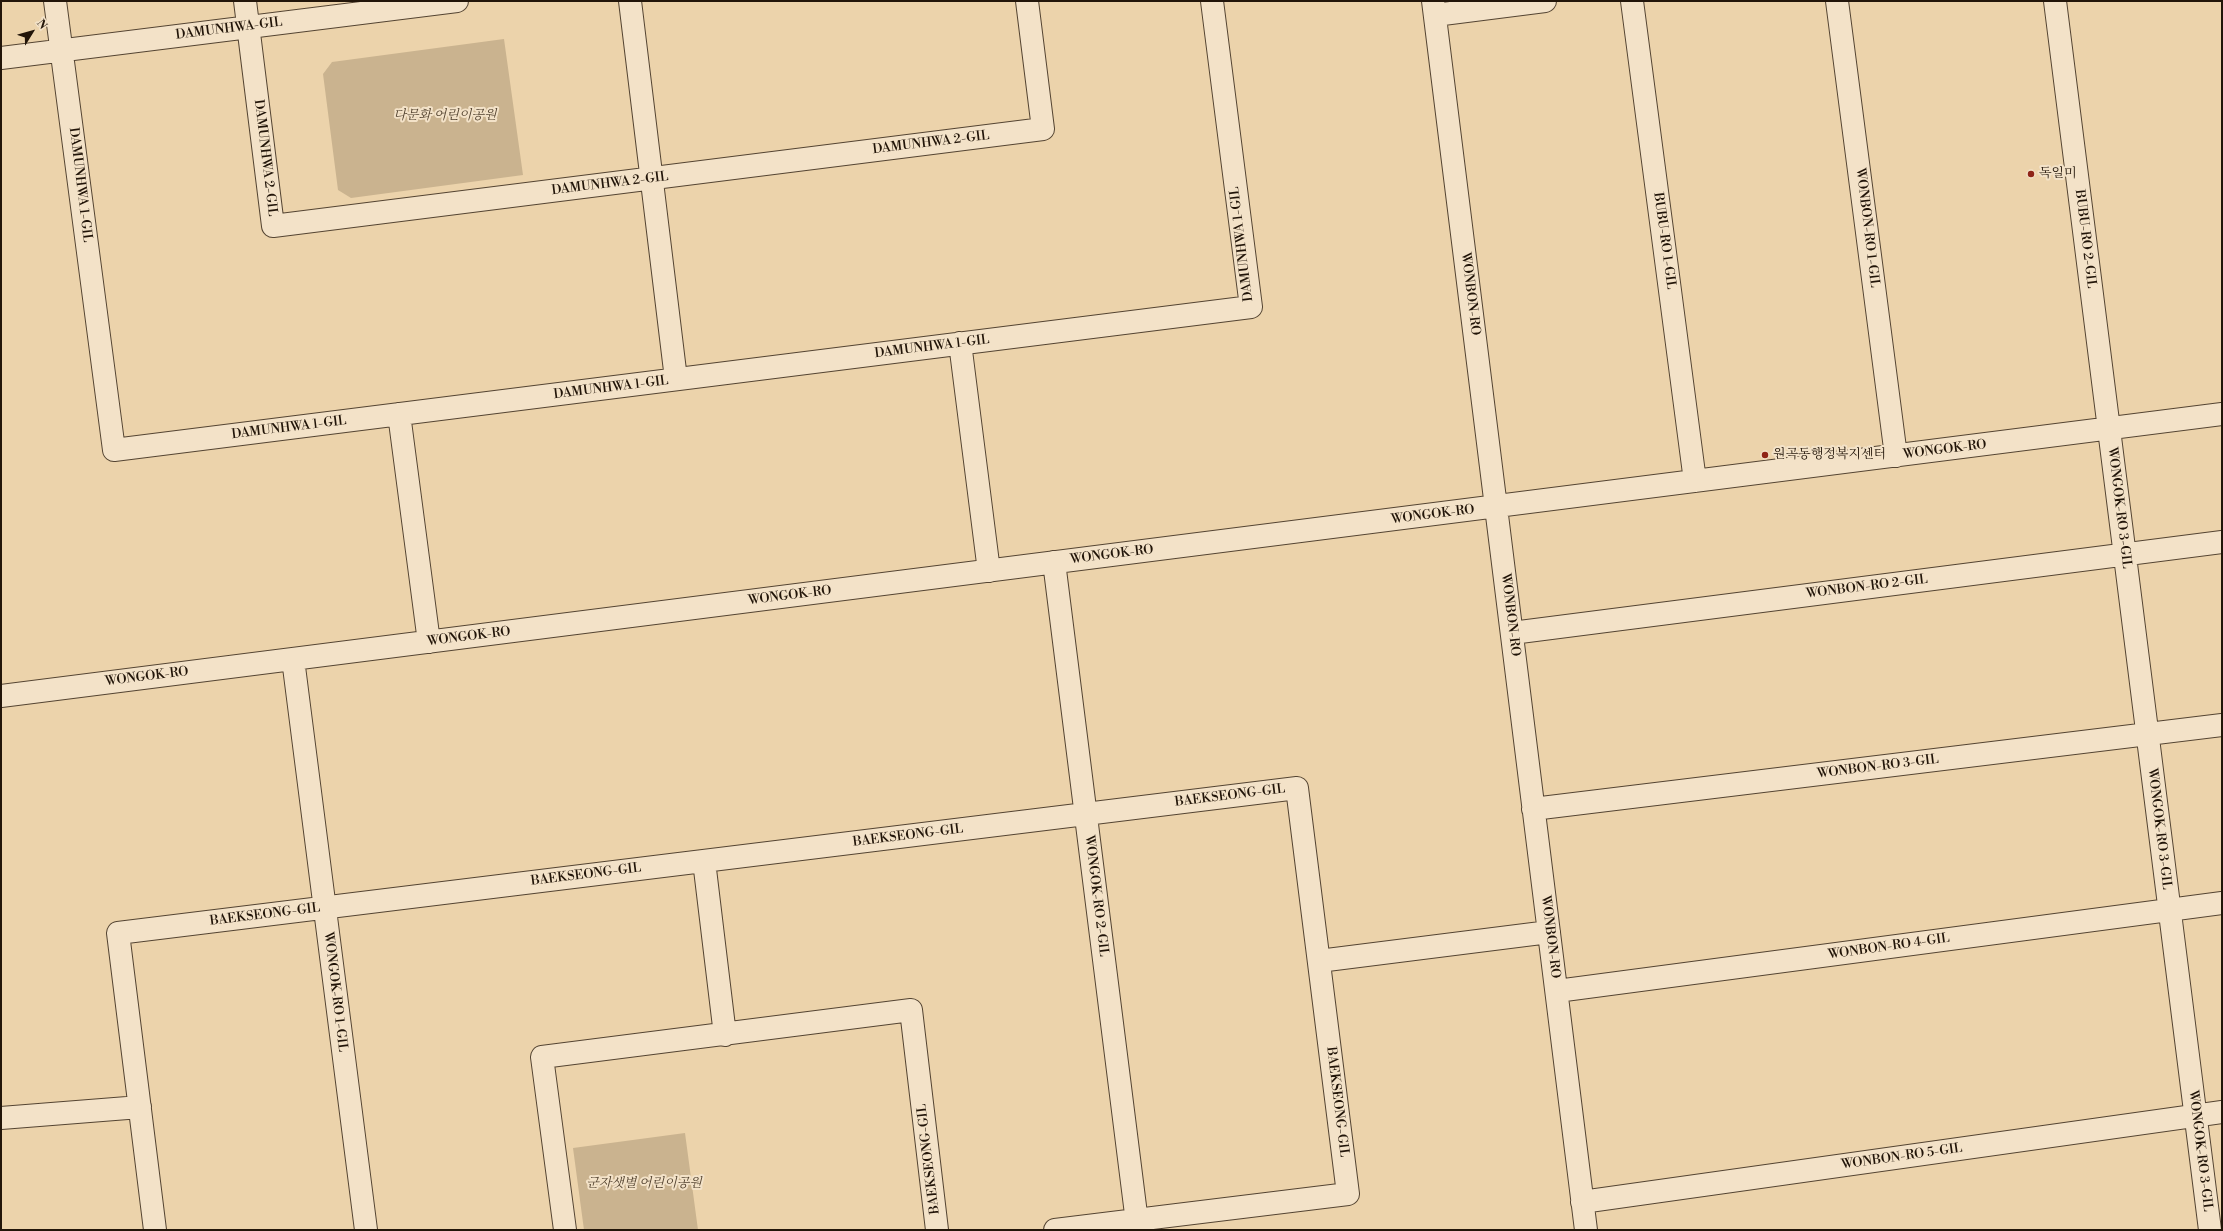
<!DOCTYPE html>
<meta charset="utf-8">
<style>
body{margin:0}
#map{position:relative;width:2223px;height:1231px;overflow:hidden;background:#ecd3ab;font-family:"Libre Bodoni",serif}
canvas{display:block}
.frame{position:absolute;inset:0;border:2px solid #221509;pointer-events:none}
.north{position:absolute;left:12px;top:12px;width:40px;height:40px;-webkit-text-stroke:3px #f3e2c8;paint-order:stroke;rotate:53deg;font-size:11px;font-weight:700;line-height:16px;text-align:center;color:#221509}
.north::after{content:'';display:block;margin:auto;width:14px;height:18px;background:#221509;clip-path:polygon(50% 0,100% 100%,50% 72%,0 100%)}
</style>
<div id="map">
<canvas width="2223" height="1231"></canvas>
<div class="frame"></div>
<div class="north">N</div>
</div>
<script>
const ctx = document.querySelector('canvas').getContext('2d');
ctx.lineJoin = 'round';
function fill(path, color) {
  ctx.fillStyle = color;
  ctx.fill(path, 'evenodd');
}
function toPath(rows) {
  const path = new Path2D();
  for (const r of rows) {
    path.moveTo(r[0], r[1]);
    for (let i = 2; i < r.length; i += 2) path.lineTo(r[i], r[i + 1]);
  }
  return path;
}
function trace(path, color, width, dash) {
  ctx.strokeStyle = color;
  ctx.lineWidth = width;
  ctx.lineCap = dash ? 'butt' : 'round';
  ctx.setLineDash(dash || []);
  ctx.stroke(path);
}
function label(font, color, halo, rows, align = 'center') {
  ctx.font = font + ' "Libre Bodoni","Noto Serif KR",serif';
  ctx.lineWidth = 4;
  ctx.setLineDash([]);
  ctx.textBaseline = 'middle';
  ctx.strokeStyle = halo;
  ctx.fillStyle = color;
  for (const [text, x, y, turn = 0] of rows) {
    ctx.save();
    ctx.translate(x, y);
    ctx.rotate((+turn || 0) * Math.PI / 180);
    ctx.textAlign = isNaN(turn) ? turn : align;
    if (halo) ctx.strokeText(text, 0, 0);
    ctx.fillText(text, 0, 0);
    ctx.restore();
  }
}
const green = toPath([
 [504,39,523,175,351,198,338,190,323,74,332,62],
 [685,1133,698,1230,584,1230,573,1148]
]);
const minor = toPath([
 [55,1,114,450,1251,307,1212,1],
 [245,1,273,226,1043,129,1027,1],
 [630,1,676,379],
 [1433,1,1586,1230],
 [1632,1,1695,481],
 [1837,1,1896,456],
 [2055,1,2210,1230],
 [1435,15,1545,1],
 [1,58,457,1],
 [960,343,989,571],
 [399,414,429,642],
 [1054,562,1138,1230],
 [1512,633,2222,542],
 [293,659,366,1230],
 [1,696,2222,414],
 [1533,809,2222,725],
 [704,861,725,1035],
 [1319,961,1549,932],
 [1557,991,2222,903],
 [1,1118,140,1107],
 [1582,1202,2222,1112],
 [155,1230,118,933,1297,788,1348,1194,1055,1230],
 [565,1230,542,1057,911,1010,937,1230]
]);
const markers = [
 [2031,174,4,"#8f2418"],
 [1765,455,4,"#8f2418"]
];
const streetNames = [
 ["DAMUNHWA-GIL",229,29,-7],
 ["DAMUNHWA 2-GIL",931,143,-7],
 ["DAMUNHWA 2-GIL",265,158,83],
 ["DAMUNHWA 2-GIL",610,184,-7],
 ["DAMUNHWA 1-GIL",80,185,83],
 ["WONBON-RO 1-GIL",1867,228,83],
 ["BUBU-RO 2-GIL",2085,239,83],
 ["BUBU-RO 1-GIL",1664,241,82],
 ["DAMUNHWA 1-GIL",1242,244,-97],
 ["WONBON-RO",1470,294,83],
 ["DAMUNHWA 1-GIL",932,347,-7],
 ["DAMUNHWA 1-GIL",611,388,-7],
 ["DAMUNHWA 1-GIL",289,428,-7],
 ["WONGOK-RO",1945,450,-7],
 ["WONGOK-RO 3-GIL",2119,508,83],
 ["WONGOK-RO",1433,515,-7],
 ["WONGOK-RO",1112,555,-7],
 ["WONBON-RO 2-GIL",1867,587,-7],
 ["WONGOK-RO",790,596,-7],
 ["WONBON-RO",1510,615,83],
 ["WONGOK-RO",469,637,-7],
 ["WONGOK-RO",147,677,-7],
 ["WONBON-RO 3-GIL",1878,767,-7],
 ["BAEKSEONG-GIL",1230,796,-7],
 ["WONGOK-RO 3-GIL",2159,829,83],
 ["BAEKSEONG-GIL",908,836,-7],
 ["BAEKSEONG-GIL",586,875,-7],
 ["WONGOK-RO 2-GIL",1096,896,83],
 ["BAEKSEONG-GIL",265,915,-7],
 ["WONBON-RO",1550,937,83],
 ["WONBON-RO 4-GIL",1889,947,-8],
 ["WONGOK-RO 1-GIL",335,992,83],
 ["BAEKSEONG-GIL",1337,1102,83],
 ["WONGOK-RO 3-GIL",2200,1151,83],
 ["WONBON-RO 5-GIL",1902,1157,-8],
 ["BAEKSEONG-GIL",929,1159,-97]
];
const parkNames = [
 ["다문화 어린이공원",445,116],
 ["군자샛별 어린이공원",644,1184]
];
const poiNames = [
 ["독일미",2039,174],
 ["원곡동행정복지센터",1773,455]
];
fill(green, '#cab38f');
trace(minor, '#544432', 24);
trace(minor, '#f3e2c8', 22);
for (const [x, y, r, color] of markers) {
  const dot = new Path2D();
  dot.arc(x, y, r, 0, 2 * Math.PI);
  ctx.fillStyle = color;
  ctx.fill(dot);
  trace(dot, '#f3e2c8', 1.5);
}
label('13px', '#221509', '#f3e2c8', streetNames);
label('italic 13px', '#544431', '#f3e2c8', parkNames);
label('13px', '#221509', '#f3e2c8', poiNames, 'left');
</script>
